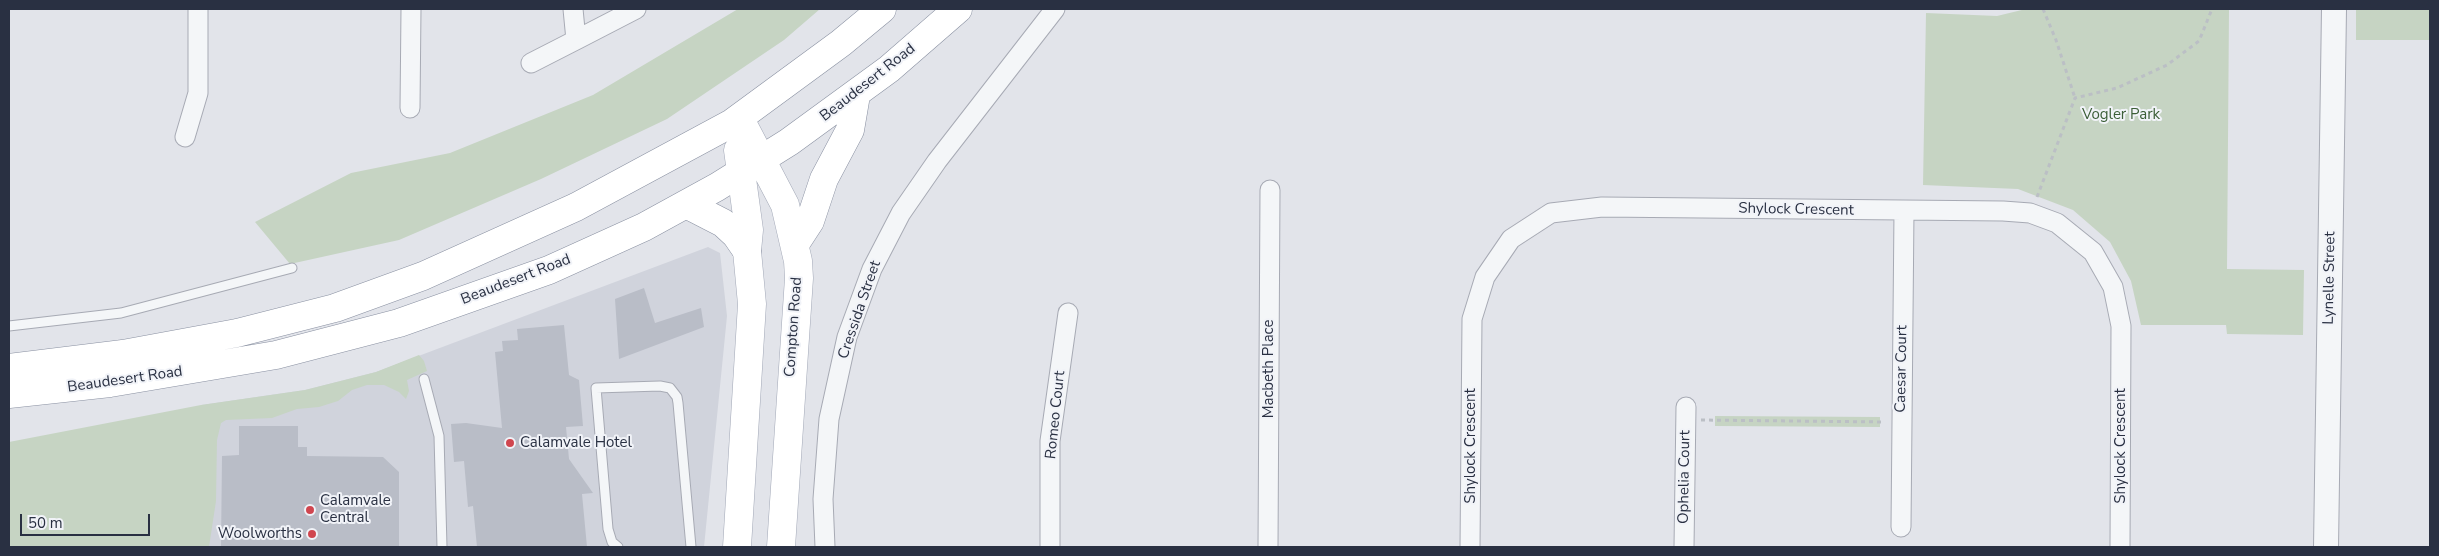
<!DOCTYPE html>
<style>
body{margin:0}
#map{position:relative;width:2439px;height:556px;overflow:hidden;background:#e2e4ea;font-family:"Nunito Sans",sans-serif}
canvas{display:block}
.frame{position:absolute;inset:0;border:10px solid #293042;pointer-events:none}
.scale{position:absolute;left:20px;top:514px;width:130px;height:22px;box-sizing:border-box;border:2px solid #293042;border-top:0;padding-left:6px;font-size:15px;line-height:18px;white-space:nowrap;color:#293042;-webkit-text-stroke:4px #f1f3f8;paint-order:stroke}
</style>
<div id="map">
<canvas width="2439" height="556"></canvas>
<div class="frame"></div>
<div class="scale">50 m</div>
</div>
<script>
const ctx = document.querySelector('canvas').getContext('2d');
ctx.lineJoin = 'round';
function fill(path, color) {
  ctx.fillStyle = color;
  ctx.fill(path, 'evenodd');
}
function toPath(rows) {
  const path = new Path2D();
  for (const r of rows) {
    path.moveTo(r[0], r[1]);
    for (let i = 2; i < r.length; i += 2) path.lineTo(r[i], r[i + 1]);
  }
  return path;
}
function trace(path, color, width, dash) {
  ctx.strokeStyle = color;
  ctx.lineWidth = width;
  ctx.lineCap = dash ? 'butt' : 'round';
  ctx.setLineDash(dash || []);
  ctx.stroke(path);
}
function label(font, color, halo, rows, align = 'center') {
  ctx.font = font + ' "Nunito Sans",sans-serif';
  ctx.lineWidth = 4;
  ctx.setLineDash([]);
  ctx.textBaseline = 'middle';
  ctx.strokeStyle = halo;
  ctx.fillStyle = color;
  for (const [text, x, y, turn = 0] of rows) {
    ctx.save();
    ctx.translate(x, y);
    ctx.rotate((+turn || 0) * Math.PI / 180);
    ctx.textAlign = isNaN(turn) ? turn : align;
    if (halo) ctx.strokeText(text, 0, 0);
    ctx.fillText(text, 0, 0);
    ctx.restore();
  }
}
const built = toPath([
 [708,247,720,253,727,316,704,547,203,547,201,405,305,390,376,372]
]);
const green = toPath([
 [738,9,820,9,784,40,667,119,541,179,399,240,290,264,255,222,351,173,450,153,593,95],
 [2026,9,2305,9,2229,10,2227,269,2304,270,2303,335,2227,334,2226,325,2141,325,2131,281,2110,242,2073,210,2018,189,1923,185,1926,13,1997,16],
 [2356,9,2430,9,2430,40,2356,40],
 [419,355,424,361,427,371,407,380,409,391,406,399,399,392,384,385,367,385,352,390,338,401,319,407,297,409,272,418,226,420,221,423,217,440,216,501,209,547,9,547,9,442,201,405,305,390,376,372],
 [1715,416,1880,417,1880,427,1715,426]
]);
const building = toPath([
 [644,288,655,323,701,308,704,327,619,359,615,299],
 [564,325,569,375,579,380,583,426,566,427,569,459,593,493,582,494,587,547,477,547,473,506,468,507,464,461,454,462,451,424,466,423,502,428,495,352,503,351,502,341,518,340,517,329],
 [239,426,298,426,298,447,307,447,307,456,383,457,399,472,399,547,221,547,222,456,239,455]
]);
const path = toPath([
 [2043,9,2056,40,2075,98],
 [2037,197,2075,98,2117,88,2167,65,2199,41,2212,9],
 [1701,420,1885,422]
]);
const service = toPath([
 [9,326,121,313,292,268],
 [424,379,439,436,442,547],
 [618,547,612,542,608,529,596,388,660,386,670,388,677,397,678,403,691,547]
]);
const minor = toPath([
 [573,9,576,40,636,9],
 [531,63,576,40],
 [410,108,411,9],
 [185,137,198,93,198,9],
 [1901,527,1904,211],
 [825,547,823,499,829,419,847,337,872,269,901,213,937,161,1055,9],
 [1050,547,1050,441,1068,313],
 [1268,547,1270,190],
 [1470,547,1472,319,1485,277,1511,239,1551,213,1602,207,2003,211,2030,213,2057,223,2093,252,2113,287,2121,326,2120,547],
 [1684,547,1686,407]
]);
const tertiary = toPath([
 [2326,547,2334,9]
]);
const primary = toPath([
 [740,119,785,205,798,261,799,278,781,547],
 [737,547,752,304,747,251,749,230,738,150]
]);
const trunk = toPath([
 [686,204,723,223,736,235,747,251],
 [795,244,810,221,824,179,850,130,856,95],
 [9,368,123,354,237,333,335,308,423,276,576,207,732,123,841,43,882,9],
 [9,394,110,383,276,355,399,323,549,270,644,227,717,187,789,142,889,69,958,9]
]);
const markers = [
 [510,443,5,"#d0464f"],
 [310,510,5,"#d0464f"],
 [312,534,5,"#d0464f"]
];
const streetNames = [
 ["Beaudesert Road",868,83,-38],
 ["Shylock Crescent",1796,210,1],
 ["Lynelle Street",2330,278,-89],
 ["Beaudesert Road",516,280,-21],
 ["Cressida Street",860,310,-71],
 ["Compton Road",794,327,-86],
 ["Macbeth Place",1269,369,-90],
 ["Caesar Court",1902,369,-89],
 ["Beaudesert Road",125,380,-8],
 ["Romeo Court",1056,415,-84],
 ["Shylock Crescent",1471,446,-90],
 ["Shylock Crescent",2121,446,-90],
 ["Ophelia Court",1685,477,-89]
];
const parkNames = [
 ["Vogler Park",2121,115]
];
const poiNames = [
 ["Calamvale Hotel",520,443],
 ["Calamvale",320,501],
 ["Central",320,518],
 ["Woolworths",302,534,"right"]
];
fill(built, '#d0d3dc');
fill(green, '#c6d4c3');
fill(building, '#b9bdc7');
trace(service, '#a7aab4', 11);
trace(minor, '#a7aab4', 21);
trace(tertiary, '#a7aab4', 26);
trace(primary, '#a1a7b6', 29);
trace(trunk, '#8990a1', 29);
trace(path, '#bbbfc5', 3, [4, 4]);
trace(service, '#f4f6f8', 9);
trace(minor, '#f4f6f8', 19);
trace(tertiary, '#f4f6f8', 24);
trace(primary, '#fff', 28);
trace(trunk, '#fff', 28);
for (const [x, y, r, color] of markers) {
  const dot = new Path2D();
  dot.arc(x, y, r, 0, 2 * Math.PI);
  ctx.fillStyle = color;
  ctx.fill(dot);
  trace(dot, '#f1f3f8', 2);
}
label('15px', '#293042', '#f1f3f8', streetNames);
label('15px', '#3b5e37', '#f1f3f8', parkNames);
label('15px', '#293042', '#f1f3f8', poiNames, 'left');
</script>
